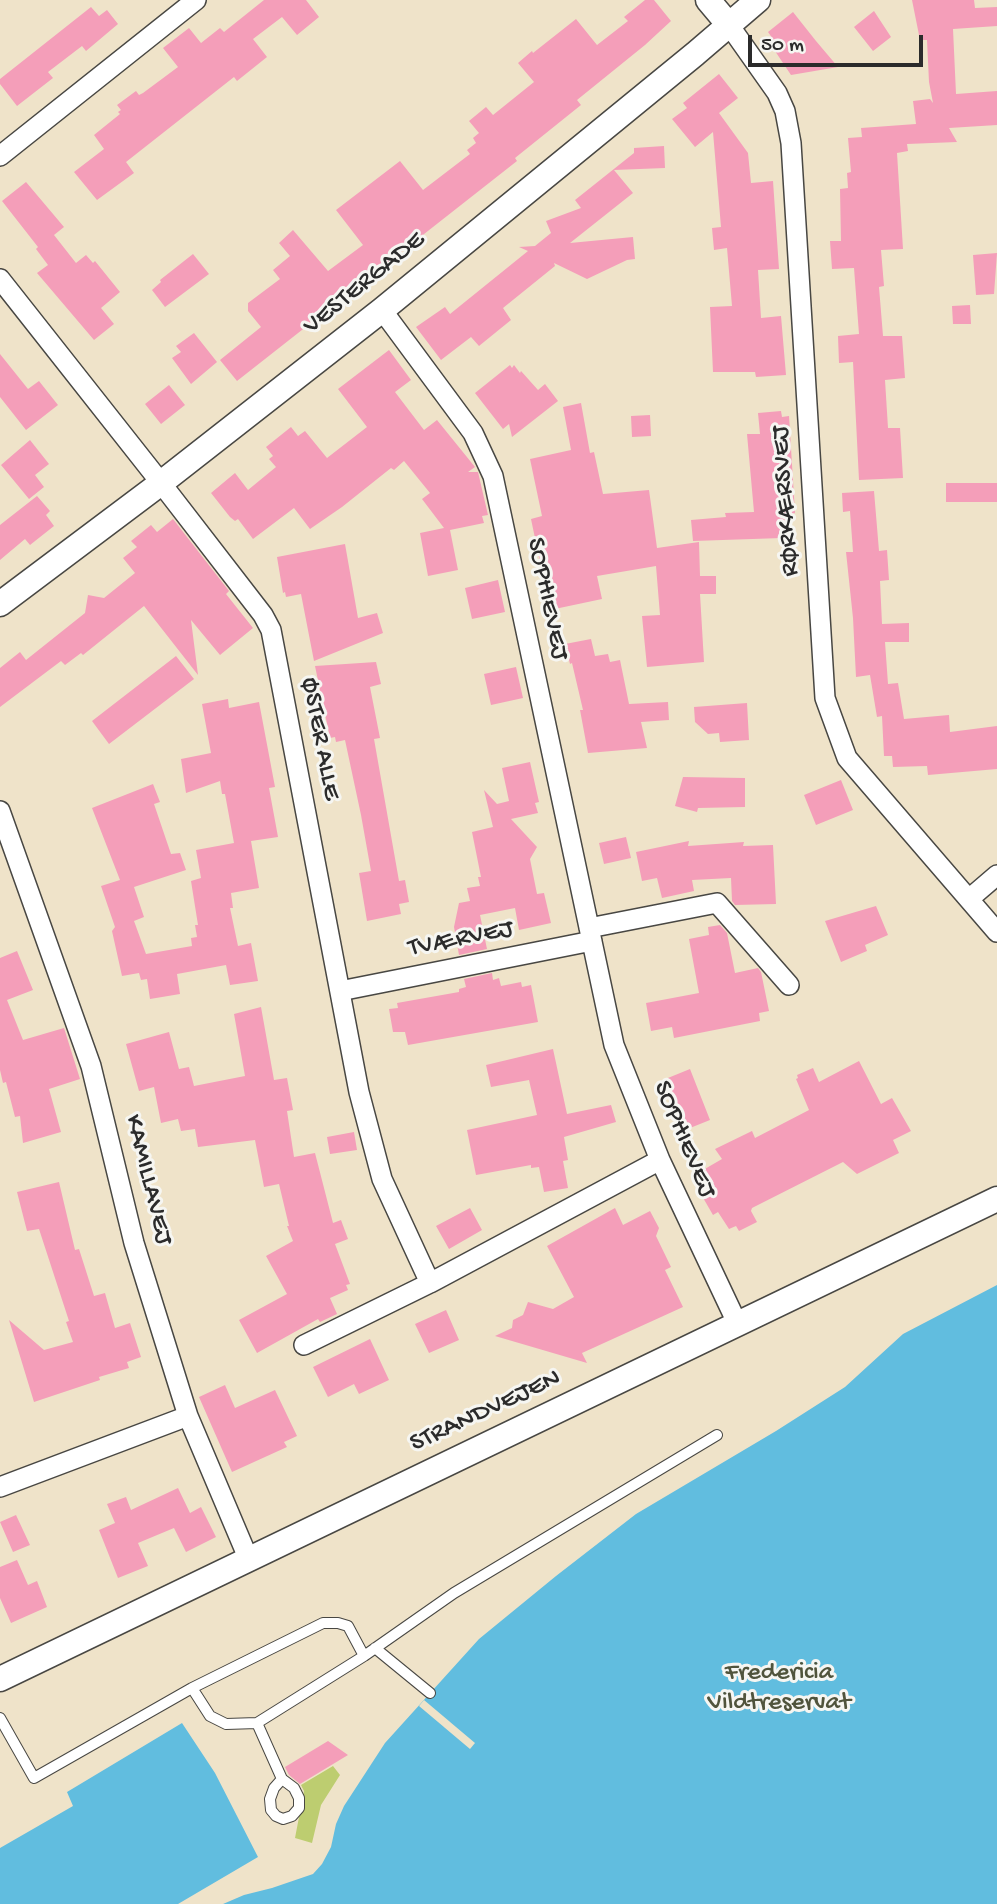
<!DOCTYPE html>
<meta charset="utf-8">
<style>
body{margin:0}
#map{position:relative;width:997px;height:1904px;overflow:hidden;background:#efe3c9;font-family:"Gochi Hand",sans-serif}
canvas{display:block}
.scale{position:absolute;left:748px;top:35px;width:175px;height:32px;box-sizing:border-box;border:4px solid #2b2b2b;border-top:0;padding-left:9px;font-size:21px;line-height:24px;white-space:nowrap;color:#2b2b2b;-webkit-text-stroke:5px #f6f6f2;paint-order:stroke}
</style>
<div id="map">
<canvas width="997" height="1904"></canvas>
<div class="scale">50 m</div>
</div>
<script>
const ctx = document.querySelector('canvas').getContext('2d');
ctx.lineJoin = 'round';
function fill(path, color) {
  ctx.fillStyle = color;
  ctx.fill(path, 'evenodd');
}
function toPath(rows) {
  const path = new Path2D();
  for (const r of rows) {
    path.moveTo(r[0], r[1]);
    for (let i = 2; i < r.length; i += 2) path.lineTo(r[i], r[i + 1]);
  }
  return path;
}
function trace(path, color, width, dash) {
  ctx.strokeStyle = color;
  ctx.lineWidth = width;
  ctx.lineCap = dash ? 'butt' : 'round';
  ctx.setLineDash(dash || []);
  ctx.stroke(path);
}
function label(font, color, halo, rows, align = 'center') {
  ctx.font = font + ' "Gochi Hand",sans-serif';
  ctx.lineWidth = 6;
  ctx.setLineDash([]);
  ctx.textBaseline = 'middle';
  ctx.strokeStyle = halo;
  ctx.fillStyle = color;
  for (const [text, x, y, turn = 0] of rows) {
    ctx.save();
    ctx.translate(x, y);
    ctx.rotate((+turn || 0) * Math.PI / 180);
    ctx.textAlign = isNaN(turn) ? turn : align;
    if (halo) ctx.strokeText(text, 0, 0);
    ctx.fillText(text, 0, 0);
    ctx.restore();
  }
}
const green = toPath([
 [333,1766,340,1775,321,1805,312,1843,295,1838,304,1791,301,1785]
]);
const water = toPath([
 [997,1285,997,1904,223,1904,244,1895,272,1888,313,1874,322,1864,331,1847,336,1824,344,1806,385,1743,479,1639,556,1576,636,1514,776,1431,845,1387,903,1334],
 [182,1723,215,1773,258,1857,178,1904,0,1904,0,1848,73,1806,67,1792]
]);
const pier = toPath([
 [424,1700,475,1743,470,1749,419,1706]
]);
const building = toPath([
 [264,0,306,0,319,17,297,35,282,17,253,39,267,57,237,81,234,77,126,162,134,173,97,200,74,172,104,149,94,135,120,114,118,112,121,110,117,105,136,91,139,95,143,93,178,67,163,48,189,28,201,43,220,28,224,32],
 [645,0,654,0,671,21,645,45,577,100,581,105,515,158,517,161,237,381,220,360,261,327,248,311,248,303,280,279,273,270,290,256,279,243,293,230,328,271,363,245,336,210,400,161,423,190,470,154,467,150,476,143,473,138,479,133,469,121,486,107,493,115,534,82,518,63,532,51,533,53,576,19,597,45,628,21,624,17],
 [912,0,974,0,975,8,997,7,997,26,953,29,956,94,997,91,997,125,949,128,957,142,907,144,908,151,897,153,903,249,881,250,884,286,879,287,883,336,902,336,905,378,885,380,888,428,900,428,903,478,859,480,853,362,839,363,838,336,859,334,854,268,832,269,830,241,841,241,840,189,848,188,847,173,851,172,848,138,862,137,861,128,916,124,913,101,930,99,933,103,929,82,927,40,920,40],
 [91,7,99,16,107,10,118,24,86,51,82,46,48,72,53,78,17,106,0,84,0,79],
 [874,11,891,37,873,51,854,27],
 [793,12,816,41,838,67,791,75,771,45,775,42,768,32],
 [719,74,738,98,719,113,748,153,751,183,773,181,779,269,758,270,761,318,781,316,786,375,756,377,755,372,713,372,710,307,732,306,727,248,714,250,712,228,721,227,713,132,695,147,672,119,687,108,683,103],
 [664,146,665,168,614,170,633,193,570,243,633,237,635,259,627,260,587,279,554,263,555,266,503,308,511,320,479,346,471,337,441,360,416,327,445,307,450,314,528,251,519,247,535,246,551,233,546,221,581,208,575,200,634,153,634,148],
 [26,182,64,227,54,235,76,263,86,255,93,263,95,261,120,292,101,308,114,324,94,340,37,273,48,265,36,249,38,247,2,201],
 [997,253,994,294,976,295,973,255],
 [193,254,209,274,165,307,152,290,161,282,160,280],
 [970,305,971,324,953,324,952,306],
 [194,333,217,362,191,384,172,358,181,352,176,346],
 [389,350,411,380,395,392,424,430,437,420,475,467,468,472,478,472,488,515,482,516,484,523,450,530,458,570,428,576,420,533,444,528,422,499,430,493,404,461,394,470,391,468,342,507,310,529,294,508,253,539,238,519,235,521,230,517,211,493,235,473,248,490,276,467,269,459,273,456,266,447,291,427,298,436,305,431,327,458,367,427,338,389],
 [0,354,28,389,39,381,58,405,26,430,0,397],
 [510,365,512,368,514,365,520,373,521,371,538,390,545,384,558,401,512,437,509,424,503,429,475,393],
 [169,385,185,405,161,424,145,404],
 [581,403,590,453,594,452,603,494,649,490,657,548,699,542,700,576,716,576,716,594,700,594,704,662,647,667,642,616,660,615,656,566,597,576,602,599,550,610,531,519,542,516,530,459,571,450,563,407],
 [781,411,782,417,789,416,795,513,791,514,791,521,781,522,782,538,693,541,691,520,726,517,725,513,754,512,747,434,760,434,758,413],
 [650,415,651,436,632,437,631,416],
 [30,440,49,464,35,475,44,487,29,499,1,465],
 [946,483,997,483,997,502,946,502],
 [874,491,879,551,887,550,889,580,880,581,882,624,909,623,909,642,885,642,888,684,898,683,904,719,949,715,950,732,997,726,997,769,928,775,927,766,893,767,892,756,884,756,882,716,877,717,870,675,856,677,853,618,846,552,853,552,850,511,843,512,842,493],
 [37,496,50,511,46,515,54,526,30,545,25,539,0,560,0,525],
 [173,519,229,591,226,594,253,628,220,655,191,620,198,675,144,606,83,655,81,653,65,665,61,661,0,707,0,668,20,652,26,660,85,613,88,595,104,598,135,573,123,558,137,547,131,541,151,525,157,532],
 [345,544,358,618,377,613,383,633,314,661,301,594,286,597,285,592,283,593,277,557],
 [498,580,505,612,472,619,465,588],
 [591,639,595,656,608,654,610,662,620,660,629,704,668,702,669,720,641,722,647,748,588,753,580,710,583,710,572,663,570,664,565,644],
 [176,656,194,679,109,744,92,721],
 [376,662,381,684,370,687,380,738,374,739,399,881,405,880,409,902,399,904,401,914,367,921,359,873,371,871,361,815,345,740,336,742,335,737,330,738,315,666],
 [516,667,523,698,491,705,484,674],
 [228,699,229,708,259,702,275,787,269,788,278,837,251,841,259,888,231,893,233,908,230,908,238,946,251,943,258,981,230,985,226,965,177,974,180,994,150,999,147,979,141,980,139,973,122,976,112,931,115,927,101,886,120,880,92,808,153,784,160,802,154,804,171,854,180,853,186,870,134,887,144,917,134,921,146,954,192,946,191,938,197,937,195,925,198,925,191,881,201,878,196,850,234,843,225,794,222,794,220,781,186,793,181,759,211,753,202,704],
 [747,703,749,740,720,742,719,733,708,734,695,722,694,707],
 [530,762,539,802,535,803,538,813,511,819,537,847,530,859,537,894,544,893,551,923,519,930,515,908,480,915,487,949,459,955,454,927,459,903,470,901,467,888,480,886,478,877,481,877,472,832,493,827,484,790,497,804,509,801,502,768],
 [683,777,745,778,745,807,698,808,697,812,675,806],
 [841,780,853,810,816,825,804,795],
 [626,837,631,858,604,864,599,843],
 [689,841,688,846,744,842,743,846,773,845,776,904,735,905,732,901,731,878,692,880,694,891,662,898,657,878,642,881,636,852],
 [876,906,888,935,865,945,867,951,841,962,825,921],
 [720,925,727,933,735,973,758,968,761,972,769,1011,759,1013,760,1021,674,1038,672,1027,651,1031,646,1003,699,993,689,939,709,935,708,927],
 [17,951,33,990,7,1000,23,1040,64,1028,80,1079,49,1089,61,1132,23,1143,20,1116,15,1117,6,1082,3,1083,0,1070,0,958],
 [492,973,493,980,499,978,501,986,521,982,522,987,531,985,538,1022,408,1045,405,1032,393,1032,389,1009,398,1008,397,1003,459,992,459,989,466,987,464,979],
 [261,1007,274,1080,287,1078,293,1110,287,1111,294,1157,315,1153,333,1223,341,1220,348,1239,335,1244,350,1284,346,1285,348,1290,330,1298,337,1314,320,1322,318,1319,257,1353,239,1320,287,1294,266,1256,293,1241,287,1226,289,1226,279,1184,264,1187,255,1140,198,1147,195,1129,181,1131,178,1119,161,1123,154,1087,139,1091,126,1044,169,1032,179,1069,189,1067,194,1086,245,1076,234,1014],
 [553,1049,567,1114,611,1105,616,1122,564,1137,568,1160,563,1161,568,1188,544,1192,539,1167,531,1168,531,1165,476,1175,467,1130,537,1115,529,1080,491,1087,486,1065],
 [859,1061,881,1104,892,1098,911,1131,893,1140,899,1153,857,1174,843,1162,752,1208,751,1211,757,1222,739,1231,736,1226,729,1229,718,1212,713,1215,691,1177,722,1159,715,1149,752,1131,755,1138,809,1110,796,1079,798,1078,797,1075,813,1068,819,1082],
 [690,1069,710,1120,685,1130,663,1080],
 [354,1132,357,1150,330,1154,327,1137],
 [59,1182,75,1250,79,1249,94,1296,105,1293,115,1328,130,1323,141,1357,127,1362,129,1368,99,1377,100,1380,34,1402,9,1320,44,1350,73,1342,66,1322,69,1321,39,1229,27,1231,17,1192],
 [470,1208,482,1230,449,1249,436,1226],
 [615,1208,623,1225,650,1211,659,1228,656,1236,671,1267,665,1270,683,1307,582,1353,587,1363,495,1336,512,1328,513,1320,523,1315,528,1302,553,1309,574,1297,547,1246],
 [446,1310,459,1340,429,1353,415,1324],
 [370,1339,389,1380,359,1394,354,1384,328,1397,313,1367],
 [225,1385,235,1408,275,1390,297,1436,284,1442,287,1447,232,1472,199,1397],
 [178,1488,190,1513,201,1507,216,1537,186,1552,174,1528,138,1543,148,1566,118,1578,99,1530,115,1523,107,1504,126,1497,131,1510],
 [16,1515,30,1545,13,1552,0,1522],
 [17,1560,28,1585,37,1581,47,1607,11,1623,0,1598,0,1567],
 [328,1741,348,1755,300,1784,289,1775,285,1767]
]);
const service = toPath([
 [375,1648,430,1693],
 [192,1688,210,1716,226,1724,257,1723,282,1779,274,1788,270,1799,271,1810,276,1816,283,1819,292,1816,299,1808,299,1798,294,1788,282,1779],
 [0,1718,34,1778,192,1688,323,1623,338,1623,348,1626,364,1656],
 [257,1723,364,1656,454,1593,717,1435]
]);
const minor = toPath([
 [729,25,777,93,785,111,791,143,825,698,847,758,997,932],
 [0,156,196,0],
 [0,279,161,483,263,615,271,630,359,1092,382,1179,430,1283],
 [382,310,473,433,493,476,614,1045,660,1160,738,1325],
 [0,811,91,1066,134,1243,188,1416,249,1560],
 [969,899,997,875],
 [589,928,717,903,789,985],
 [340,991,592,941],
 [304,1345,430,1283,660,1160],
 [0,1487,188,1416]
]);
const tertiary = toPath([
 [708,0,729,25],
 [0,604,161,483,382,310,695,54,758,0],
 [0,1679,997,1199]
]);
const streetNames = [
 ["VESTERGADE",365,284,-39],
 ["RØRKÆRSVEJ",787,501,-94],
 ["SOPHIEVEJ",546,599,78],
 ["ØSTER ALLE",319,739,79],
 ["TVÆRVEJ",461,940,-11],
 ["SOPHIEVEJ",683,1140,67],
 ["KAMILLAVEJ",147,1180,76],
 ["STRANDVEJEN",486,1412,-25]
];
const parkNames = [
 ["Fredericia",779,1674],
 ["Vildtreservat",779,1704]
];
fill(green, '#bdcd70');
fill(water, '#61bddf');
fill(pier, '#efe3c9');
fill(building, '#f49eb9');
trace(service, '#484743', 12);
trace(minor, '#484743', 22);
trace(tertiary, '#484743', 27);
trace(service, '#fff', 10);
trace(minor, '#fff', 19);
trace(tertiary, '#fff', 24);
label('26px', '#2b2b2b', '#f6f6f2', streetNames);
label('26px', '#50543c', '#f6f6f2', parkNames);
</script>
